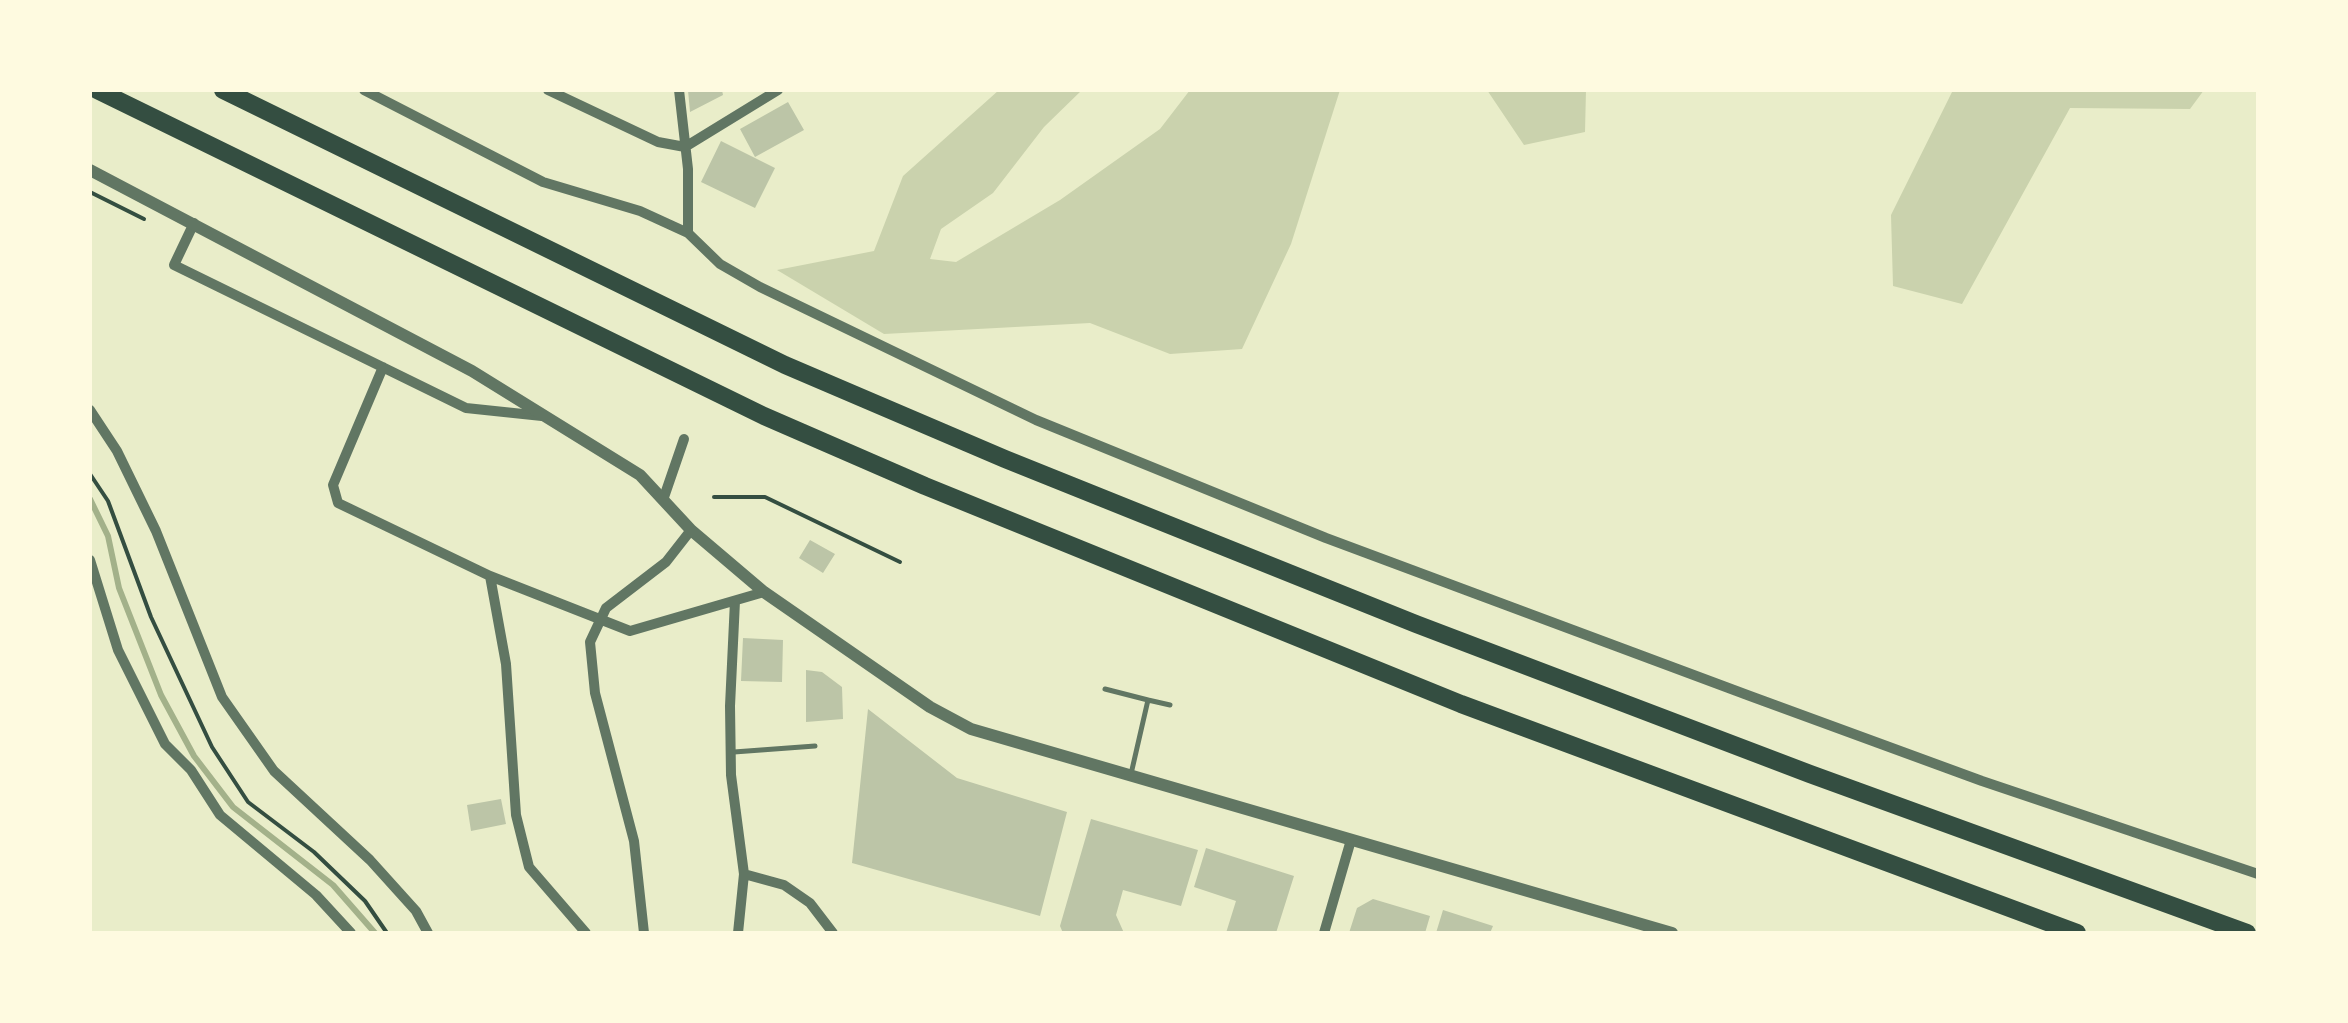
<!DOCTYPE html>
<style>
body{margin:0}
#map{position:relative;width:2348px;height:1023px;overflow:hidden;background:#e9edc9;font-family:"DejaVu Sans",sans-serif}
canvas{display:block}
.frame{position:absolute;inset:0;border:92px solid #fefae0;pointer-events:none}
</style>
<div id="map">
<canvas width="2348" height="1023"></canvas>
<div class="frame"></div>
</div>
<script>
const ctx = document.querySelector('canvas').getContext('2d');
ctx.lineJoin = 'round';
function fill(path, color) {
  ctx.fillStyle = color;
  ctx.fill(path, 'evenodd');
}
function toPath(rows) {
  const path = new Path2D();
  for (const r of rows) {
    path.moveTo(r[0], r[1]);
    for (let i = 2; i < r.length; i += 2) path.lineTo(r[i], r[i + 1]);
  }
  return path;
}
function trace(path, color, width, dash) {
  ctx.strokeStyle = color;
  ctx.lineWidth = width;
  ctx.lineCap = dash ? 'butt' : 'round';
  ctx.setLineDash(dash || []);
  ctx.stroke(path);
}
const green = toPath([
 [999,90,1082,90,1044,127,993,193,941,229,930,259,956,262,1060,200,1160,129,1190,90,1340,90,1291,244,1242,349,1170,354,1090,323,884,334,777,270,874,251,903,176],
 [1487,90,1586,90,1585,132,1524,145],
 [1953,90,2204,90,2190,109,2070,108,1962,304,1893,286,1891,215]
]);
const stream = toPath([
 [90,499,108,536,119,588,161,695,194,756,233,807,333,885,375,933]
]);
const building = toPath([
 [688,90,722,90,723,95,690,112],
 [788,102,804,130,755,157,740,129],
 [721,141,775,168,755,208,701,182],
 [810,540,835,554,823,573,799,558],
 [743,638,783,640,782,682,741,681],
 [806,670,822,672,842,687,843,719,806,722],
 [868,709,957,778,1067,812,1040,916,852,863],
 [501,799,506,824,471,831,467,805],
 [1091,819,1198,850,1181,906,1123,890,1116,915,1124,933,1063,933,1060,926],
 [1206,848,1294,876,1276,933,1226,933,1236,901,1194,887],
 [1373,899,1430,916,1425,933,1349,933,1357,908],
 [1443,910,1493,926,1490,933,1436,933]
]);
const path = toPath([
 [90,192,144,219],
 [90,474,108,501,151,617,212,747,248,802,314,852,365,901,387,933],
 [714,497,765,497,900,562]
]);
const service = toPath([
 [1105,689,1148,700,1131,774],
 [1148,700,1170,705],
 [734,752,815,746]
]);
const minor = toPath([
 [364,90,543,182,640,211,688,233,720,264,760,287,1036,420,1326,538,1750,696,1982,781,2258,874],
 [548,90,658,142,685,147,778,90],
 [679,90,688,169,688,233],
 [194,223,174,265,466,408,542,416],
 [383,367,333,485,338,503,490,576,630,631,764,592],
 [90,410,117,451,156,531,222,697,274,771,370,860,416,911,428,933],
 [663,500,684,439],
 [90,560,118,650,165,744,191,770,220,815,316,895,351,933],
 [490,576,506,664,516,815,529,867,586,933],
 [735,601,730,706,731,775,744,874,738,933],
 [744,874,784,885,810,903,833,933],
 [644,933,634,841,595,693,590,642,606,608,666,562,691,530],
 [1324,933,1351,840]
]);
const tertiary = toPath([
 [90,170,472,371,640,475,691,530,764,592,930,707,971,729,1672,933]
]);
const motorway = toPath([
 [97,90,764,416,925,486,1461,704,2077,933],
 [223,90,785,365,1005,459,1416,624,1810,774,2247,933]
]);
fill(green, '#cad2ad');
trace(stream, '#a3b18a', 6);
fill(building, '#bcc5a7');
trace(path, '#344e41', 4);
trace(service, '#617663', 5);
trace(minor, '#617663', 10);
trace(tertiary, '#617663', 12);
trace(motorway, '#344e41', 18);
</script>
